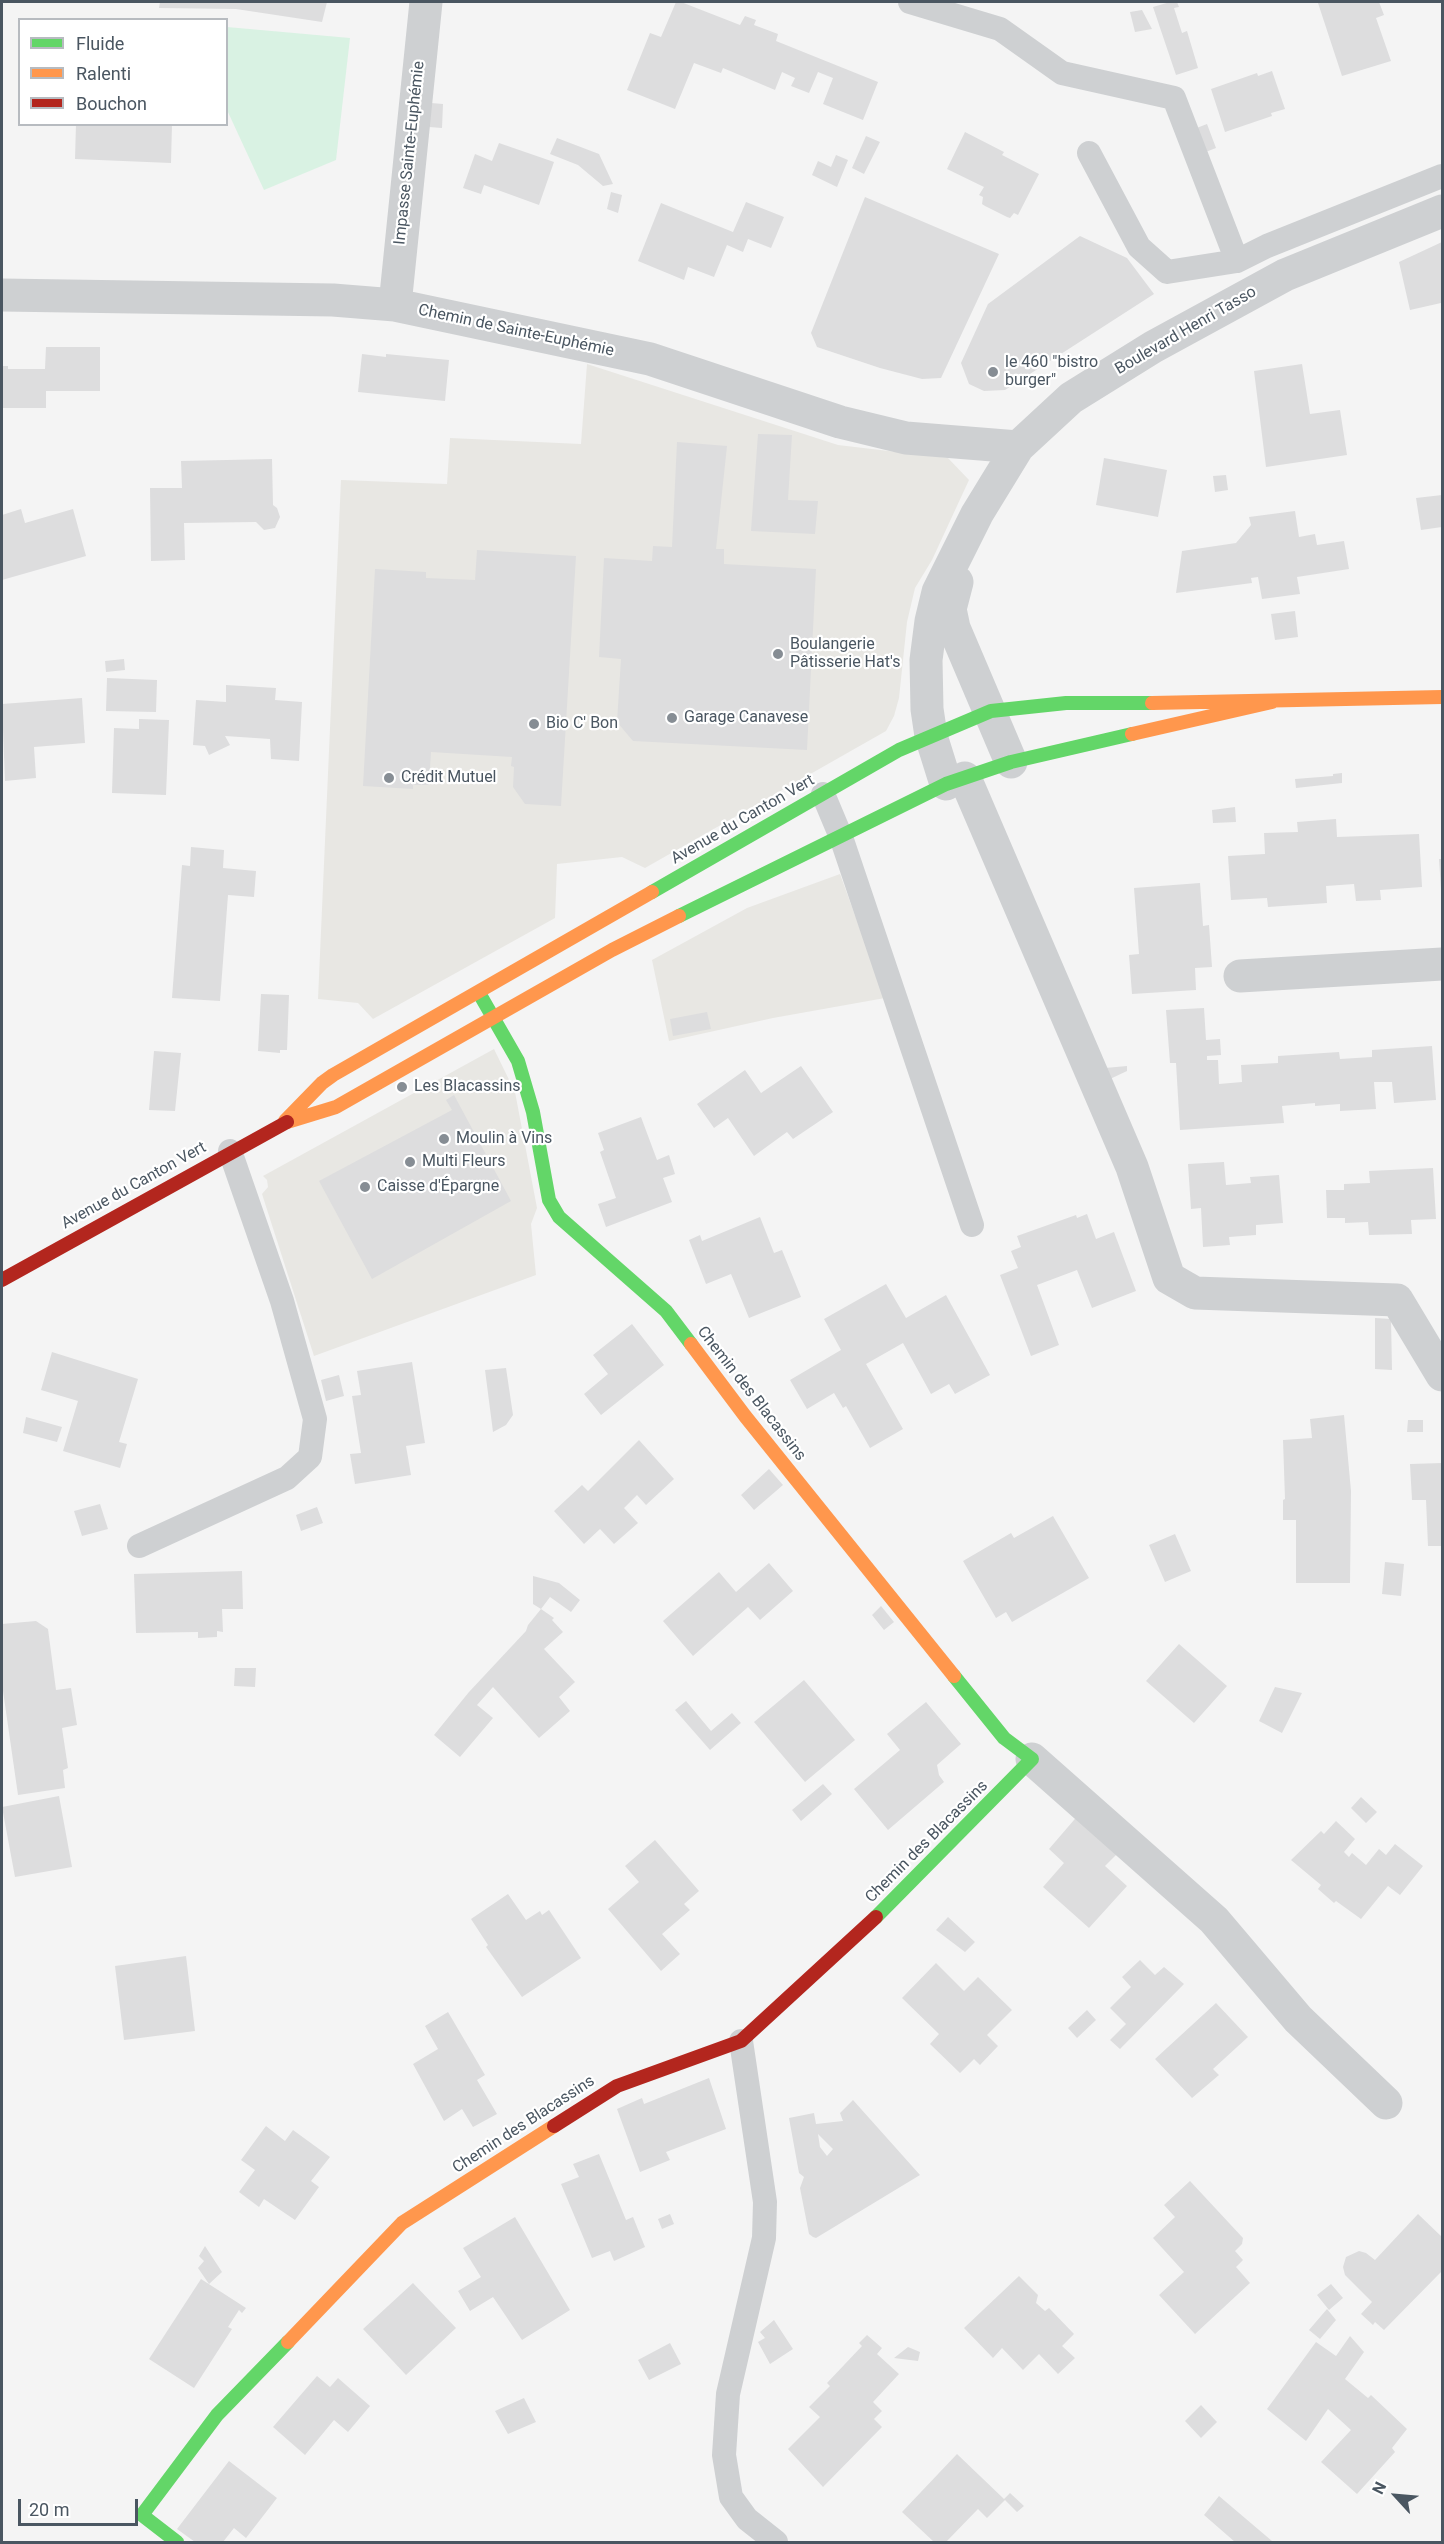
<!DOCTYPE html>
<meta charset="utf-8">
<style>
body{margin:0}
#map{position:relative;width:1444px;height:2544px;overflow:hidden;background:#f4f4f4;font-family:Roboto,sans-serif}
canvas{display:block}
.frame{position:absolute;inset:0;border:3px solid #4a5661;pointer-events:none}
.legend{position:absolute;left:18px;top:18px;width:210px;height:108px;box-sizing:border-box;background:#fff;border:2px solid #b7bbc0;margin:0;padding:8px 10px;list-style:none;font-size:18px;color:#4a5661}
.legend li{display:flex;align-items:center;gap:12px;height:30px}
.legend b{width:30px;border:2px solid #b7bbc0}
.north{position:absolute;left:1366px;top:2466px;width:60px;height:60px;-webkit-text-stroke:4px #fff;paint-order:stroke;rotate:296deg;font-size:16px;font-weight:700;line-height:24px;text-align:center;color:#4a5661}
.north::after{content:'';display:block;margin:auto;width:21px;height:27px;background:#4a5661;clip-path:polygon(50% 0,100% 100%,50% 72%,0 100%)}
.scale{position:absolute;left:18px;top:2499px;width:120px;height:27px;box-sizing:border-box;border:3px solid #4a5661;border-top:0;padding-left:8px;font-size:18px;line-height:21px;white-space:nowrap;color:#4a5661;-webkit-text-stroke:4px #fff;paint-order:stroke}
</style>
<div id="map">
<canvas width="1444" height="2544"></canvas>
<div class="frame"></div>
<ul class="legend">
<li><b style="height:8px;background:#63d668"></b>Fluide</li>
<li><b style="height:8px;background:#ff974d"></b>Ralenti</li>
<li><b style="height:8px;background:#b3261e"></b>Bouchon</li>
</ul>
<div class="north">N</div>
<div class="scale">20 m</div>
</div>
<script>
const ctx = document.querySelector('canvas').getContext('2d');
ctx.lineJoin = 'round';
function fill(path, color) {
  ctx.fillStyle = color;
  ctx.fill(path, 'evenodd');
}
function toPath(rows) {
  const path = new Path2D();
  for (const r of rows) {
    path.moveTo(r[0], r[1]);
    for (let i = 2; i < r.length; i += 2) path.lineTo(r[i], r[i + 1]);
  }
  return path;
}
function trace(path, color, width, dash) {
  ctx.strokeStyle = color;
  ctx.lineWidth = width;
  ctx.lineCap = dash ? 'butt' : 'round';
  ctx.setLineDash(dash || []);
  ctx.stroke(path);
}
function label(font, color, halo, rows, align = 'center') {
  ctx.font = font + ' Roboto,sans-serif';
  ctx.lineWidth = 4.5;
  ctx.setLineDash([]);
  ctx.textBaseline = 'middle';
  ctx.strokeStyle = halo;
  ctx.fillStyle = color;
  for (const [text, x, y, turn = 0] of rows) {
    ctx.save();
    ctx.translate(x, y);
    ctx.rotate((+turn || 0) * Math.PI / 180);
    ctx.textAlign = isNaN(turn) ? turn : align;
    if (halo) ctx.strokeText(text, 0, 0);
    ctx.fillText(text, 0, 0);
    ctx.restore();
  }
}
const commercial = toPath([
 [587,364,838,445,948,458,969,480,932,560,915,588,907,622,899,698,894,716,886,731,645,868,622,857,557,864,555,918,373,1019,358,1003,318,999,341,480,447,484,450,438,581,444],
 [840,874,885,998,773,1018,669,1041,652,960,747,908],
 [494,1049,515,1092,537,1208,531,1224,536,1275,314,1356,262,1194,268,1187,267,1180,263,1176]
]);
const green = toPath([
 [227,27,350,38,336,160,264,190,227,110]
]);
const building = toPath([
 [160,2,327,2,322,22,236,9,159,8],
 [676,2,681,2,740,25,745,16,756,20,754,25,778,34,776,41,878,82,863,120,823,104,833,78,818,72,809,93,791,86,795,78,782,72,775,90,723,68,721,73,694,63,675,109,627,90,650,33,661,37],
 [1170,2,1177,2,1179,7,1174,8,1182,33,1187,31,1198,68,1176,75,1153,7],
 [1321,2,1379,2,1384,15,1376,18,1391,61,1342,76,1318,3],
 [1142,10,1152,29,1135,32,1130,12],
 [1272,71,1285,109,1271,113,1272,116,1225,132,1211,89,1257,73,1258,76],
 [431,103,443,104,442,128,429,127],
 [76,124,172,124,171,163,75,159],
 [1207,124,1216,148,1203,153,1194,129],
 [965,132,1004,152,1002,155,1039,174,1018,215,1014,213,1010,218,1007,217,985,206,982,204,983,197,979,195,984,187,947,169],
 [866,136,880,142,864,174,852,168],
 [557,138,599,154,613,184,603,186,578,165,550,154],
 [499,143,554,162,539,205,484,185,481,194,463,188,475,154,492,161],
 [836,155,848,160,837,187,812,175,818,161,831,167],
 [611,192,622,195,618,213,607,209],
 [865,197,999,254,941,378,922,379,880,368,817,347,811,333],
 [746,202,784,217,771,248,748,239,743,252,727,245,714,277,688,267,684,280,638,261,661,203,733,232],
 [1080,236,1127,258,1154,294,1005,390,984,391,969,384,961,363,988,304],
 [1442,242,1442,307,1441,303,1410,310,1399,262],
 [46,347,100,347,100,391,46,391,46,408,2,408,2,366,8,366,8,369,45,369],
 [362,354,386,357,386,354,449,360,445,401,358,392],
 [1302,364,1310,414,1340,410,1347,455,1266,467,1254,371],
 [758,434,792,435,788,500,818,501,815,534,751,531],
 [677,442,727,446,716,549,724,549,724,564,816,569,807,750,633,741,617,722,621,659,599,657,604,558,652,561,653,546,672,547],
 [1104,458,1167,470,1158,517,1096,505],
 [272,459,273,505,277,508,280,517,275,528,264,530,256,522,184,523,185,560,151,561,150,488,182,488,181,461],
 [1226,475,1228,490,1215,492,1213,476],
 [1442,495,1442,527,1421,530,1416,498],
 [21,509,25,523,73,509,86,556,2,580,2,515],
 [1295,511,1299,537,1315,534,1317,545,1344,541,1349,569,1297,577,1300,594,1262,599,1258,577,1251,578,1252,583,1176,593,1182,551,1236,543,1251,525,1249,517],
 [477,550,576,556,561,806,525,804,513,787,514,767,511,766,512,757,431,752,429,785,413,785,413,789,363,786,375,569,426,572,426,578,475,580],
 [1295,611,1298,637,1275,640,1271,614],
 [124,659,125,670,106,672,105,661],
 [107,678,157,680,156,712,106,711],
 [226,685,276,688,275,700,302,702,299,761,271,759,270,739,225,736,230,745,209,755,205,746,193,745,196,700,226,702],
 [82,698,85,743,34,747,36,778,5,781,2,704],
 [139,719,169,720,166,795,112,793,114,728,139,729],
 [1342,773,1342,783,1296,788,1295,779,1333,776,1333,774],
 [1235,807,1236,822,1213,823,1212,810],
 [1336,819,1337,837,1419,834,1422,887,1380,890,1381,900,1356,901,1354,884,1326,886,1327,903,1268,907,1267,898,1231,900,1228,856,1265,854,1264,833,1298,832,1297,822],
 [191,847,224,850,223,868,256,871,254,897,228,895,220,1001,172,998,182,865,190,866],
 [1439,859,1442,859,1442,889,1441,889],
 [1200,883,1203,926,1209,925,1212,967,1195,968,1196,990,1132,994,1129,955,1139,954,1134,888],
 [261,994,289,995,287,1050,280,1050,280,1053,258,1051],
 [1204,1008,1206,1040,1220,1039,1221,1055,1207,1056,1207,1060,1218,1060,1219,1084,1242,1082,1241,1065,1278,1063,1278,1056,1339,1052,1340,1059,1372,1057,1372,1050,1432,1046,1436,1100,1394,1103,1392,1082,1374,1082,1376,1109,1340,1111,1340,1104,1315,1106,1315,1103,1282,1106,1284,1123,1180,1130,1176,1063,1170,1063,1166,1010],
 [707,1012,711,1029,673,1036,670,1019],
 [154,1051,181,1053,175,1111,149,1110],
 [801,1066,833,1112,793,1139,787,1132,754,1156,728,1118,714,1128,697,1104,745,1070,761,1093],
 [1127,1066,1127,1071,1110,1079,1105,1068],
 [454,1095,511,1201,372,1279,319,1181,452,1110,446,1100],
 [641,1117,657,1160,669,1155,675,1174,663,1178,672,1202,606,1227,598,1204,616,1198,600,1152,604,1150,598,1133],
 [1224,1162,1226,1185,1251,1183,1250,1177,1279,1175,1283,1223,1256,1225,1256,1235,1229,1237,1230,1245,1203,1247,1201,1208,1191,1209,1188,1164],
 [1433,1168,1436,1219,1411,1220,1412,1234,1369,1235,1368,1222,1345,1223,1345,1218,1327,1218,1326,1190,1344,1190,1344,1184,1370,1183,1369,1171],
 [1087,1214,1096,1239,1114,1232,1136,1291,1092,1308,1077,1270,1037,1285,1059,1345,1031,1356,1000,1275,1018,1268,1011,1251,1021,1247,1017,1236,1076,1215,1077,1218],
 [760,1217,774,1253,782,1250,801,1297,749,1318,731,1274,706,1284,689,1240,700,1235,702,1241],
 [886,1284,906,1318,946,1295,990,1375,955,1394,949,1384,931,1394,903,1343,866,1364,903,1429,870,1448,846,1406,843,1408,834,1393,807,1409,790,1380,841,1350,824,1319],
 [1375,1318,1391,1319,1392,1370,1375,1369],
 [632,1324,664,1365,601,1415,584,1394,608,1374,593,1355],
 [52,1352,138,1379,119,1442,127,1444,120,1468,63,1451,78,1401,41,1390],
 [412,1362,425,1443,406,1446,411,1475,355,1484,350,1454,361,1453,352,1396,361,1395,357,1371],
 [506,1368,513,1415,506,1425,493,1432,485,1370],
 [339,1375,344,1396,326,1401,321,1380],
 [1344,1415,1351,1491,1350,1583,1296,1583,1296,1520,1283,1520,1283,1500,1285,1499,1283,1440,1312,1438,1310,1419],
 [26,1417,62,1427,57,1442,23,1433],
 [1408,1420,1423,1420,1423,1432,1407,1432],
 [639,1440,674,1479,646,1505,637,1495,624,1508,638,1523,614,1544,600,1529,584,1544,554,1511,582,1485,588,1491],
 [1442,1463,1442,1546,1428,1546,1426,1500,1412,1500,1410,1464],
 [769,1469,783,1485,754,1510,741,1495],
 [100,1504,108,1529,82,1536,74,1511],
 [317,1507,323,1523,301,1531,296,1515],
 [1053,1516,1089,1578,1012,1622,1006,1612,996,1618,963,1561,1011,1533,1014,1538],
 [1175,1534,1191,1571,1165,1582,1149,1545],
 [1385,1562,1404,1564,1401,1596,1382,1594],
 [769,1563,793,1591,760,1620,748,1607,693,1656,663,1621,719,1572,736,1592],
 [242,1571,243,1609,222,1609,223,1632,217,1631,217,1637,198,1638,198,1632,136,1633,134,1574],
 [533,1576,559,1583,580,1600,571,1612,550,1597,541,1609,533,1604],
 [881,1606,894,1622,884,1630,872,1615],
 [541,1609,554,1618,552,1620,563,1632,544,1649,575,1682,559,1697,570,1711,539,1738,493,1687,477,1705,493,1718,460,1757,434,1735,469,1692,526,1631,528,1625],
 [36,1621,48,1629,56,1690,71,1688,77,1725,62,1728,68,1768,63,1770,65,1788,18,1795,2,1684,2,1624],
 [1179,1644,1227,1686,1194,1723,1146,1681],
 [235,1668,256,1668,255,1687,234,1686],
 [804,1680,855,1740,805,1782,754,1722],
 [1275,1687,1302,1693,1282,1733,1259,1721],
 [686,1701,711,1731,732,1713,741,1723,710,1750,675,1710],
 [926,1702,961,1744,937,1765,939,1775,944,1782,888,1830,854,1789,900,1750,887,1734],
 [823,1784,832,1794,801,1821,792,1810],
 [59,1796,72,1867,15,1877,2,1807],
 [1361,1797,1377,1812,1366,1823,1351,1808],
 [1080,1813,1121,1850,1105,1866,1127,1886,1089,1928,1043,1887,1064,1863,1049,1849],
 [1336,1821,1355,1839,1344,1852,1349,1857,1352,1853,1366,1865,1379,1849,1386,1855,1395,1844,1423,1866,1400,1895,1388,1886,1361,1919,1336,1901,1334,1903,1318,1889,1321,1885,1291,1860,1321,1831,1324,1834],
 [655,1840,699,1891,684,1904,690,1910,662,1934,680,1954,661,1971,608,1909,639,1882,625,1866],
 [508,1894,526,1920,540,1911,542,1915,549,1910,581,1958,522,1997,486,1947,488,1945,471,1919],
 [948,1917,975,1942,965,1952,936,1930],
 [186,1956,195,2031,124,2040,115,1966],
 [1140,1960,1155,1975,1164,1967,1184,1984,1120,2049,1110,2040,1126,2024,1110,2008,1131,1987,1122,1977],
 [936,1963,964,1991,978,1977,1012,2010,987,2035,998,2046,980,2065,974,2059,960,2073,930,2044,939,2034,902,1998],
 [1216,2003,1248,2037,1213,2069,1219,2075,1192,2098,1155,2059],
 [1087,2010,1096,2020,1077,2038,1068,2028],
 [448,2012,485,2075,477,2080,497,2114,473,2127,462,2109,444,2121,413,2064,438,2049,425,2026],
 [709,2078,726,2129,666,2152,670,2160,640,2172,617,2109,642,2098,644,2104],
 [853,2100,920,2175,816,2238,813,2237,809,2234,800,2188,804,2177,799,2173,789,2118,814,2113,816,2124,843,2121,840,2113],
 [818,2134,833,2149,827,2156,820,2147],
 [266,2126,285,2141,293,2130,330,2157,311,2181,319,2187,295,2220,264,2199,259,2207,239,2192,255,2170,241,2160],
 [599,2154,626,2220,633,2217,645,2247,614,2261,610,2251,592,2258,561,2184,579,2177,573,2164],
 [1190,2181,1243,2238,1242,2244,1235,2251,1243,2260,1236,2267,1250,2283,1195,2334,1159,2295,1184,2272,1153,2238,1175,2217,1164,2205],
 [670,2214,674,2224,662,2229,658,2219],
 [1418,2214,1442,2237,1442,2271,1384,2330,1375,2322,1373,2325,1361,2314,1372,2302,1345,2275,1343,2267,1346,2257,1359,2251,1366,2253,1375,2260],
 [515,2217,570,2310,522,2340,493,2297,470,2311,458,2291,481,2277,463,2248],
 [205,2246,222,2272,209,2284,198,2268,204,2261,199,2256],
 [1019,2276,1038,2295,1036,2303,1045,2311,1049,2308,1074,2334,1062,2346,1075,2358,1058,2374,1039,2354,1023,2370,1002,2348,993,2358,964,2328],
 [201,2279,246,2308,242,2313,239,2310,228,2327,232,2329,194,2388,149,2359],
 [413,2283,456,2328,406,2375,363,2329],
 [1331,2284,1343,2298,1329,2310,1317,2295],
 [1327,2309,1336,2320,1320,2339,1309,2330],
 [774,2320,793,2349,770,2364,758,2342,765,2338,760,2332],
 [867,2335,882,2348,877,2354,899,2374,873,2402,882,2411,874,2419,882,2427,823,2487,788,2449,820,2417,809,2407,830,2386,827,2383,862,2346,859,2343],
 [1350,2336,1364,2352,1345,2379,1368,2398,1371,2395,1407,2429,1392,2448,1395,2452,1357,2494,1321,2462,1351,2430,1328,2409,1306,2441,1267,2409,1316,2342,1336,2356],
 [670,2343,681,2364,649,2380,638,2360],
 [908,2347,920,2352,918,2361,894,2358],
 [317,2376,330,2387,338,2378,370,2406,348,2432,334,2420,305,2455,273,2427],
 [524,2398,536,2422,508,2434,495,2411],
 [1201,2405,1217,2422,1201,2438,1185,2421],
 [957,2454,1004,2499,1010,2493,1024,2506,1017,2512,1005,2500,987,2518,978,2509,946,2542,934,2542,902,2512],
 [229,2461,277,2498,246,2538,234,2528,223,2542,195,2542,177,2529],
 [1219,2496,1272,2541,1235,2542,1204,2515]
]);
const lane = toPath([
 [910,2,1000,29,1062,73,1174,98,1237,261,1267,246,1442,176],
 [1089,153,1139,247,1167,272,1237,261],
 [823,794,841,837,972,1225],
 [139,1546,287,1478,310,1457,315,1419,282,1301,230,1151],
 [741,2041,765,2202,764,2238,728,2394,724,2455,731,2497,747,2519,776,2542]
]);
const street = toPath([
 [2,295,333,300,395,305,650,359,840,422,906,438,1018,447],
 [395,305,426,2],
 [957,582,950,609,954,628,1011,762],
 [965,778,1132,1167,1169,1278,1195,1293,1397,1300,1442,1375],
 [946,784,931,736,927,709,926,660,931,621,938,592,977,514,1018,447,1071,398,1153,347,1285,275,1442,211],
 [1240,976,1442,964],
 [1032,1759,1214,1920,1298,2019,1386,2103]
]);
const fast = toPath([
 [652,892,899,750,991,711,1066,703,1152,703],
 [679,916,946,784,1011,762,1132,734],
 [479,993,518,1061,533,1112,549,1200,559,1217,666,1311,691,1344],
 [876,1917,1032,1759,1004,1738,954,1676],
 [177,2542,142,2515,217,2415,288,2342]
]);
const slow = toPath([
 [1152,703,1442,697],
 [1132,734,1272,702],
 [285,1121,322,1083,333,1075,652,892],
 [287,1122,336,1107,612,950,679,916],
 [691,1344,745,1416,954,1676],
 [288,2342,402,2223,554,2126]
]);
const jam = toPath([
 [2,1280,287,1122],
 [554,2126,617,2086,741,2041,876,1917]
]);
const markers = [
 [993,372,6,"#868d94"],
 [778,654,6,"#868d94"],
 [672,718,6,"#868d94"],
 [534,724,6,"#868d94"],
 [389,778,6,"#868d94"],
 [402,1087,6,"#868d94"],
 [444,1139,6,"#868d94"],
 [410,1162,6,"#868d94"],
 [365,1187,6,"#868d94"]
];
const streetNames = [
 ["Impasse Sainte-Euphémie",410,153,-84],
 ["Chemin de Sainte-Euphémie",516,331,12],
 ["Boulevard Henri Tasso",1186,331,-30],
 ["Avenue du Canton Vert",743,820,-30],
 ["Avenue du Canton Vert",134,1186,-29],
 ["Chemin des Blacassins",751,1394,52],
 ["Chemin des Blacassins",927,1842,-45],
 ["Chemin des Blacassins",524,2125,-33]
];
const poiNames = [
 ["le 460 \"bistro",1005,363],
 ["burger\"",1005,381],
 ["Boulangerie",790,645],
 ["Pâtisserie Hat's",790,663],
 ["Garage Canavese",684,718],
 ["Bio C' Bon",546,724],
 ["Crédit Mutuel",401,778],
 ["Les Blacassins",414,1087],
 ["Moulin à Vins",456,1139],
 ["Multi Fleurs",422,1162],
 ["Caisse d'Épargne",377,1187]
];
fill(commercial, '#e8e7e3');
fill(green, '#d9f2e3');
fill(building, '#ddddde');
trace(lane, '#ced0d2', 24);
trace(street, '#ced0d2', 33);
trace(fast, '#63d668', 14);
trace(slow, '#ff974d', 14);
trace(jam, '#b3261e', 14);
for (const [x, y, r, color] of markers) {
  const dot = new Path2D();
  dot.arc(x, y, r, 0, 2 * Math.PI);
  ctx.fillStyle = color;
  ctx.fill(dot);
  trace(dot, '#fff', 2);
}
label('16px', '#4a5661', '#fff', streetNames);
label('16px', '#4a5661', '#fff', poiNames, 'left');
</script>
